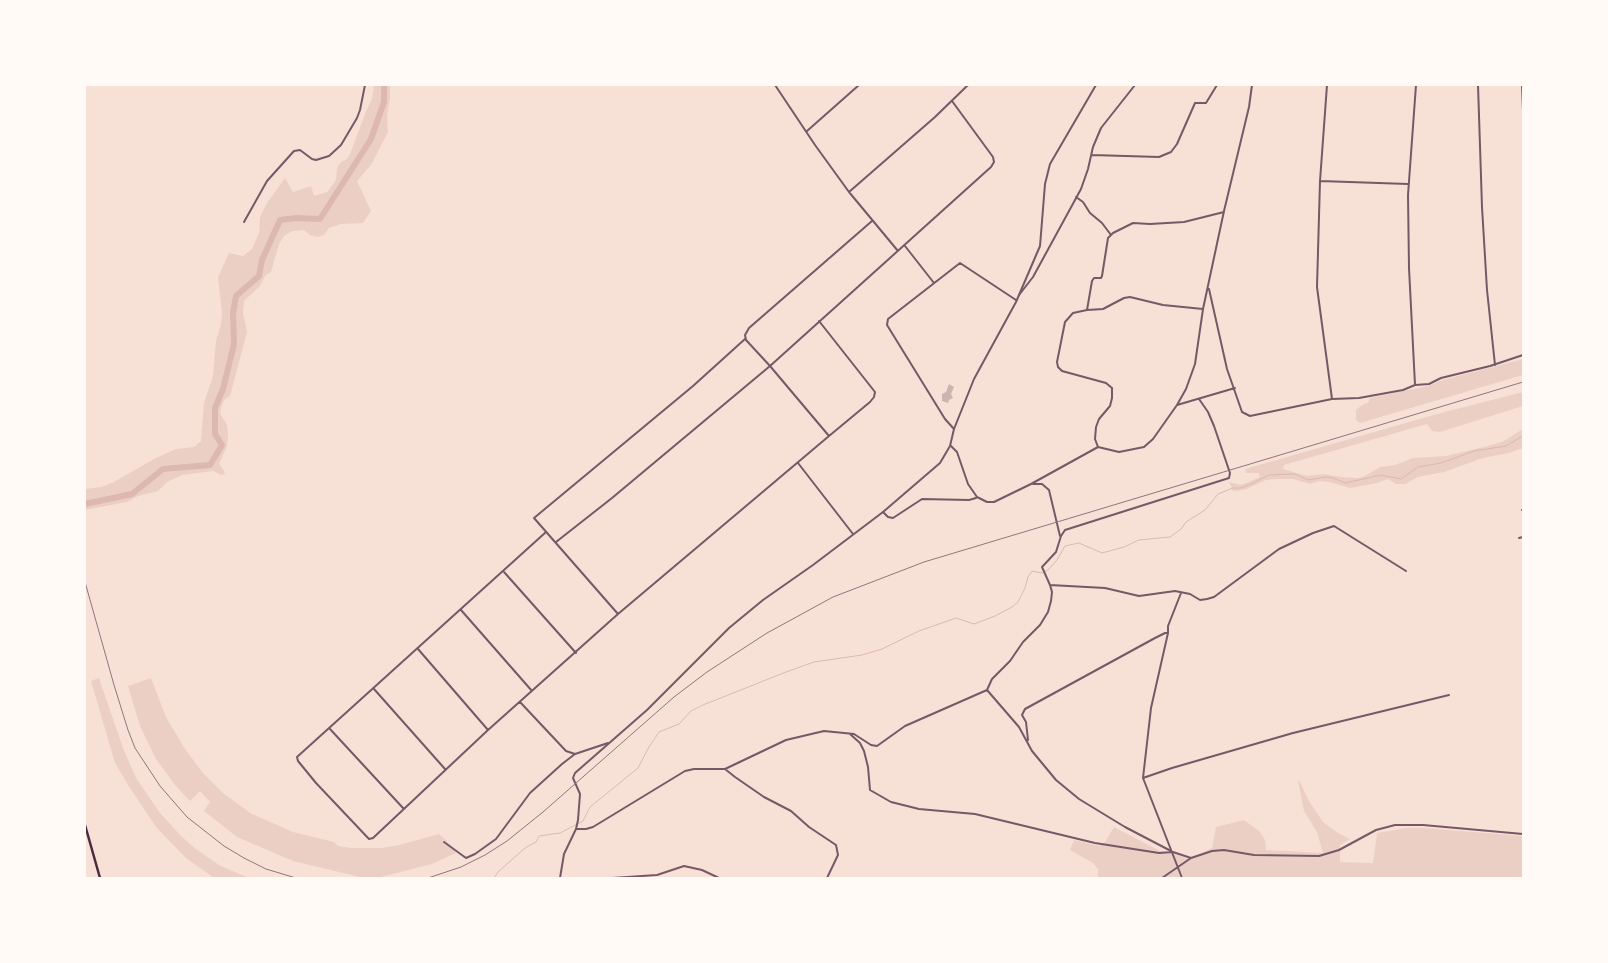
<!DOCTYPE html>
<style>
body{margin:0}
#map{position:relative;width:1608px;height:963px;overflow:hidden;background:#f7e1d7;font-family:"Fira Sans Condensed",sans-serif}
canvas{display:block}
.frame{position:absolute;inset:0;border:86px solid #fffaf5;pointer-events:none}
</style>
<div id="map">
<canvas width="1608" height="963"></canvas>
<div class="frame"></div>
</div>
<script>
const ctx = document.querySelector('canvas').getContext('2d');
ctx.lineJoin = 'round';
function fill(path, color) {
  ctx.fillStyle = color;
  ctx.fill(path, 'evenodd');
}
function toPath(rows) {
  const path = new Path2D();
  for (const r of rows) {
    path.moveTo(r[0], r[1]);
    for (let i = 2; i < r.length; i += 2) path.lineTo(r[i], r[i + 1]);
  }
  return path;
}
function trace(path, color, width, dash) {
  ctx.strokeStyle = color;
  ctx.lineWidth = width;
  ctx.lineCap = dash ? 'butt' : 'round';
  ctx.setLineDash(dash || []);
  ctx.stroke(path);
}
const green = toPath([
 [374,85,390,85,390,98,387,116,388,132,371,165,357,181,371,211,363,223,341,224,329,228,324,235,318,237,310,235,304,230,292,231,284,236,279,244,271,272,266,275,259,287,244,301,243,313,247,332,230,396,224,400,221,408,220,413,227,425,228,435,227,446,219,464,225,472,224,474,221,475,213,471,182,475,167,482,158,491,138,496,127,502,85,510,85,489,101,487,112,483,156,458,176,449,194,447,201,441,204,403,213,376,216,341,221,324,222,314,218,277,229,253,243,256,252,249,259,233,260,217,267,203,285,178,293,192,311,186,314,196,327,192,336,180,337,168,341,162,347,159,350,154,367,109,372,99],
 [1523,359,1523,375,1360,423,1356,420,1356,410,1362,405,1368,403,1370,398,1428,386,1443,380],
 [1523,392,1523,406,1440,432,1432,431,1427,424,1284,465,1283,469,1307,476,1324,474,1342,477,1359,478,1365,476,1380,467,1395,465,1413,458,1446,456,1488,446,1502,442,1523,429,1523,448,1509,453,1483,458,1444,472,1418,477,1405,484,1396,484,1388,479,1377,483,1350,488,1329,482,1319,481,1310,484,1293,479,1277,479,1266,480,1244,490,1233,491,1229,482,1241,485,1260,477,1259,473,1246,473,1245,469,1437,414],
 [99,678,123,748,136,778,160,813,182,837,196,849,219,865,249,878,214,878,186,858,156,827,130,788,115,763,91,681],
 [151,678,166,717,185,749,203,773,224,794,252,814,293,832,334,842,338,846,351,848,382,848,399,845,439,834,446,840,456,853,432,864,381,877,364,878,293,861,237,837,204,811,210,802,200,791,190,801,175,785,156,759,140,726,128,686],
 [1299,780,1309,801,1323,822,1338,833,1350,839,1340,845,1340,862,1373,863,1377,833,1407,828,1424,828,1523,836,1523,878,1098,878,1098,869,1093,863,1070,850,1074,840,1100,846,1105,842,1114,827,1160,851,1173,852,1187,859,1212,848,1216,827,1244,820,1259,831,1265,840,1266,850,1323,853,1317,832,1304,811,1298,781]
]);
const stream = toPath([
 [494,878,498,872,525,848,536,842,539,836,560,833,583,821,590,807,638,768,649,747,659,732,679,724,691,711,703,705,786,672,814,662,862,655,882,649,919,631,956,618,974,624,995,616,1012,607,1018,602,1025,588,1028,577,1032,571,1042,573,1048,570,1057,560,1065,546,1079,543,1102,553,1124,547,1139,540,1170,537,1181,529,1186,522,1205,510,1218,494,1233,488,1241,488,1251,484,1269,475,1295,474,1308,480,1326,477,1333,478,1345,483,1381,475,1401,479,1418,467,1441,463,1474,451,1506,446,1523,436]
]);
const river = toPath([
 [85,504,132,494,163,469,210,465,222,445,215,434,215,408,223,389,234,344,233,313,236,296,259,276,262,260,280,220,296,218,320,219,371,139,384,102,384,85]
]);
const building = toPath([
 [949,384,954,387,951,394,953,398,949,400,948,403,942,401,942,394,946,392]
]);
const minor = toPath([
 [775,85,815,145,849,192,898,251],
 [1327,85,1320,181,1317,287,1332,399],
 [1478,85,1482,207,1487,290,1495,365],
 [1522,85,1523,111],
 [807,131,859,85],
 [1092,155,1159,157,1171,152,1177,144,1195,103,1206,103,1217,85],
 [1320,181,1408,184],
 [849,192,935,117,968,85],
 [1076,197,1083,202,1090,213,1102,223,1111,235],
 [244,222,267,181,294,151,300,150,312,159,316,160,329,156,341,145,357,118,360,110,365,85],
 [905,246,934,283],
 [1209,289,1227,369,1242,412,1250,416,1332,399,1359,398,1403,390,1415,385,1429,384,1441,378,1490,366,1523,355],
 [1019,295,1033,277,1081,189,1088,169,1093,147,1101,128,1135,85],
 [1087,310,1103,309,1124,298,1130,297,1163,305,1203,309],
 [819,321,875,392,874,397,870,402,829,436,770,366,746,340,745,335,749,328,872,221],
 [1415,385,1409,268,1408,195,1416,85],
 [1177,405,1235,388],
 [954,429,945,419,887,325,888,319,960,263,1016,300],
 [951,446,957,452,968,484,977,497,987,502,994,502,1031,484,1098,447,1119,452,1144,447,1153,439,1177,405,1186,389,1195,364,1203,309,1224,211,1249,107,1252,85],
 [1098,447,1095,439,1096,427,1099,419,1110,406,1112,398,1112,388,1106,383,1062,371,1058,367,1057,362,1065,322,1073,313,1087,310,1092,281,1094,278,1101,278,1102,276,1108,238,1113,233,1133,223,1150,224,1184,222,1224,212],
 [798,463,853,534],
 [1033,484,1042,484,1049,490,1060,536],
 [1522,510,1523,510],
 [883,512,888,517,893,518,922,499,969,500,976,498],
 [546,532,297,757,298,761,316,783,369,839,373,838,488,730,618,614,829,436],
 [1519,538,1523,537],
 [556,542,612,498,770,366,991,167,994,162,993,157,952,101],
 [504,572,576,653],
 [1050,585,1105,588,1139,596,1175,591,1190,594,1200,600,1207,599,1214,597,1279,549,1313,533,1334,526,1406,571],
 [1181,593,1168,626,1168,633,1151,708,1143,778,1182,878],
 [461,610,532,691],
 [618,614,534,518,693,386,745,339],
 [418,649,488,730],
 [374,689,445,769],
 [987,690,1019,727,1032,751,1056,780,1079,799,1125,827,1171,851],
 [520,702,566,751,575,754],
 [330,729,403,808],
 [850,734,860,743,864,751,868,767,870,790,891,802,919,809,975,814,1095,843,1159,853,1173,852,1191,858],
 [1028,740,1026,722,1022,715,1025,709,1155,638,1165,633,1168,633],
 [725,769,735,777,764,797,791,811,809,827,836,845,838,855,827,878],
 [1143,778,1172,768,1293,733,1449,695],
 [576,829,586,829,593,827,685,771,694,769,725,769,786,740,824,731,854,734,871,745,877,746,905,726,987,690,992,679,1010,661,1023,642,1040,625,1048,612,1051,601,1052,592,1050,585,1042,567,1056,552,1061,536,1065,530,1229,478,1230,473,1214,426,1208,412,1199,399],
 [444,842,466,858,475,854,496,839,530,793,562,764,575,754,608,743],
 [612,878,657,875,684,866,702,870,719,878],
 [1162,878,1191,858,1212,851,1224,850,1254,855,1319,856,1339,850,1376,830,1395,825,1423,825,1523,834]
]);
const tertiary = toPath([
 [560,878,564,854,576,829,578,820,580,794,573,778,575,773,647,710,729,628,763,600,813,565,883,512,940,463,950,446,954,429,974,379,1016,302,1040,246,1045,184,1050,164,1096,85]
]);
const trunk = toPath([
 [85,825,100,878]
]);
const rail = toPath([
 [85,582,114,685,128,730,135,748,160,786,187,817,224,846,244,858,266,869,296,878],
 [428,878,461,867,485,855,507,841,543,812,674,697,707,672,767,633,833,597,924,562,1523,382]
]);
fill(green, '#ebcfc5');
trace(stream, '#dcb8b0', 1);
trace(river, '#dcb8b0', 6);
fill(building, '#ccb4b1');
trace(minor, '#755966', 2);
trace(tertiary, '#755966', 2);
trace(trunk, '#4a2c40', 2.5);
trace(rail, '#8f747c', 1);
</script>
